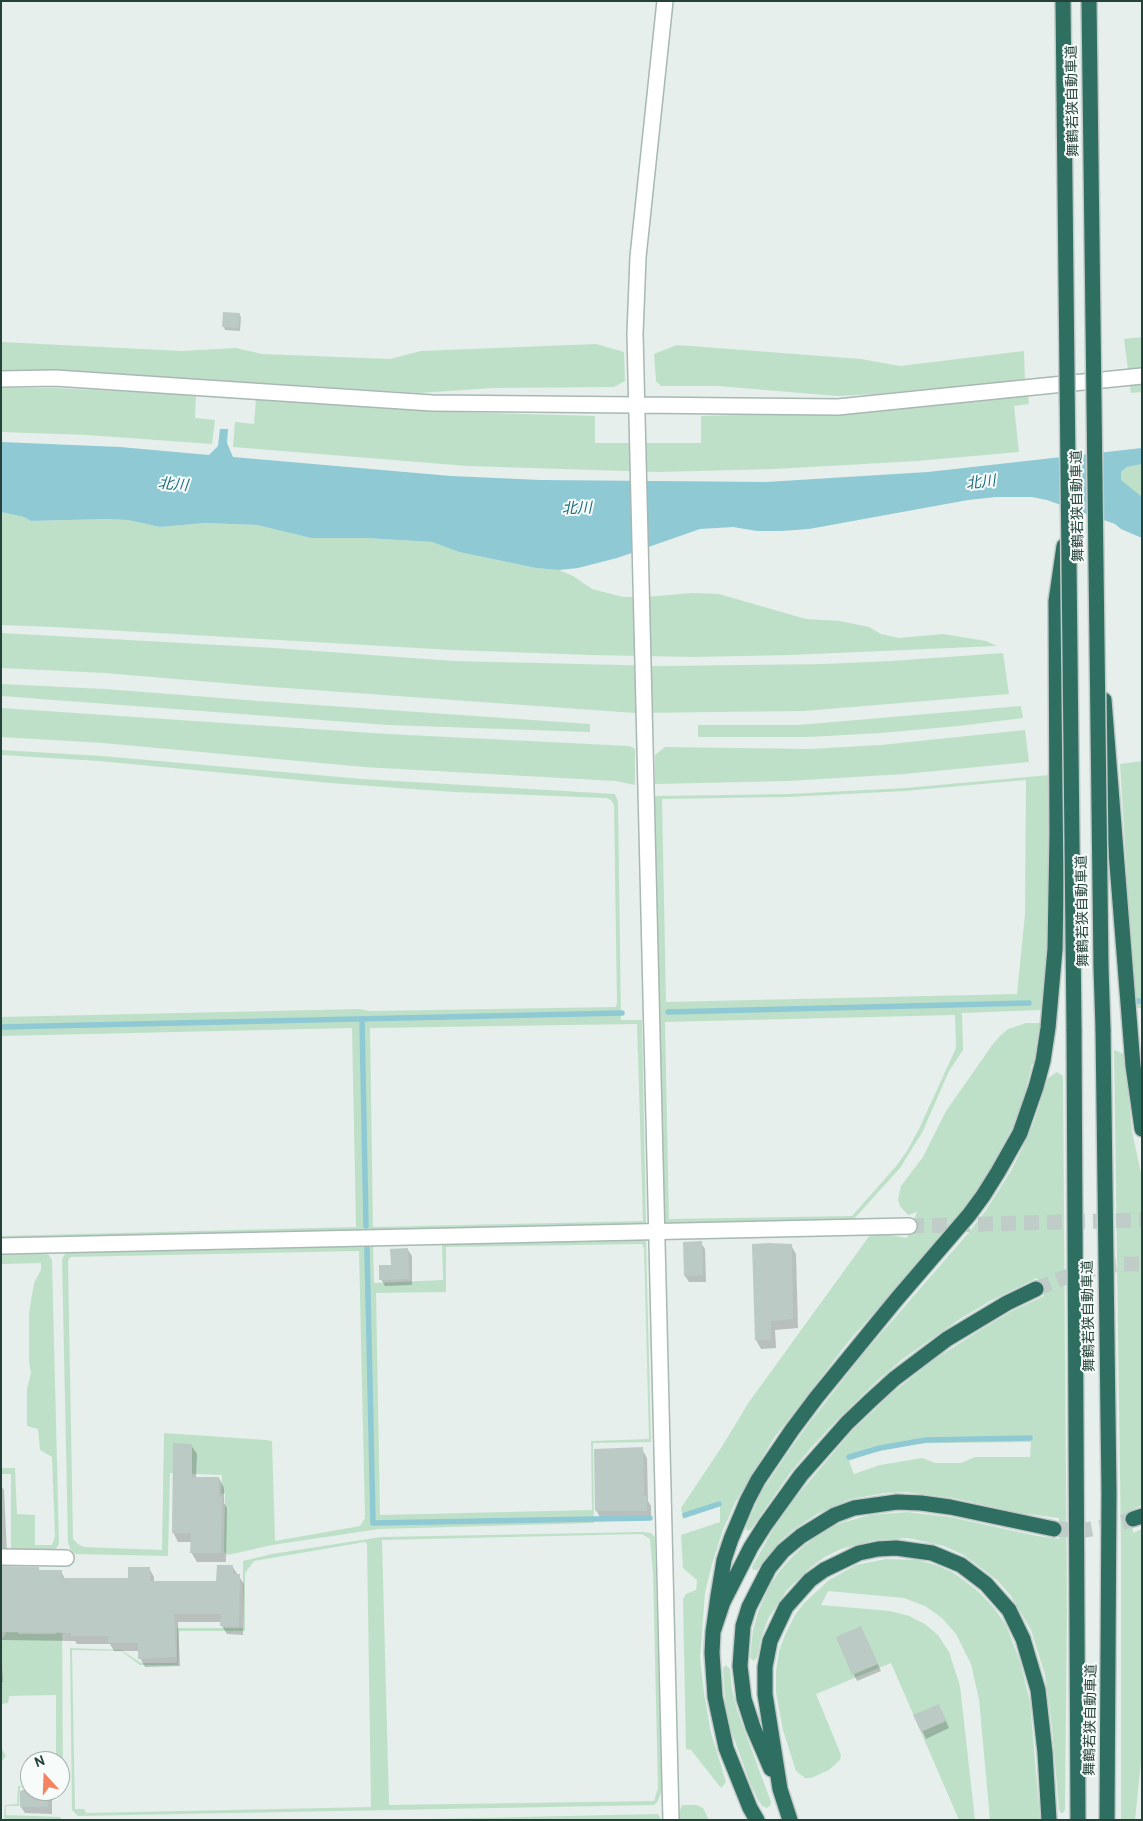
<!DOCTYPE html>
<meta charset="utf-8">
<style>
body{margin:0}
#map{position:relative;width:1143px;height:1821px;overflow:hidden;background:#e6efeb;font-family:Overpass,sans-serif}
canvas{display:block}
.frame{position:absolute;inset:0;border:2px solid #24423a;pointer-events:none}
.north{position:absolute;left:20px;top:1751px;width:50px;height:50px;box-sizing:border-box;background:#f7fbf9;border:1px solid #a3b1ad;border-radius:50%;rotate:340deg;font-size:14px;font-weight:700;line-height:20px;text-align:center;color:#24423a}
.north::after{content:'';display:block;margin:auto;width:18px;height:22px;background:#f4845f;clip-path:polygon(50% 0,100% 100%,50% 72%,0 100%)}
</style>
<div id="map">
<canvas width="1143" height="1821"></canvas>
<div class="frame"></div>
<div class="north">N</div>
</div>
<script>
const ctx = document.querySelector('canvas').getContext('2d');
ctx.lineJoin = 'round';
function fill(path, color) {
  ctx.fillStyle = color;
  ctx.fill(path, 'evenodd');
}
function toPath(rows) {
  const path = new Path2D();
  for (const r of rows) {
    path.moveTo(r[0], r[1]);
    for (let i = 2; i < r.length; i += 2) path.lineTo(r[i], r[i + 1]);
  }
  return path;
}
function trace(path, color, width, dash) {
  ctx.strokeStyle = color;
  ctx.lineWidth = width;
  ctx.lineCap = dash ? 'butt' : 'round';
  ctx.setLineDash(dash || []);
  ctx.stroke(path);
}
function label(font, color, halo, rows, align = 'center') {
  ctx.font = font + ' Overpass,"Noto Sans JP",sans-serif';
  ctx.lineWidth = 4;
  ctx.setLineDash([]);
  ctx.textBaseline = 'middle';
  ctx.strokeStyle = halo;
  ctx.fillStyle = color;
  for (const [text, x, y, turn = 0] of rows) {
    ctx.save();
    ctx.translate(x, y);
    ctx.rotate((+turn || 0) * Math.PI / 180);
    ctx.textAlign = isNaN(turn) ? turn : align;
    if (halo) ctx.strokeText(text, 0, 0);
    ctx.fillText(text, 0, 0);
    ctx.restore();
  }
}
const green = toPath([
 [1142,337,1142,368,1128,370,1124,339],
 [1,342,182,351,236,348,262,354,390,359,421,351,596,344,624,352,625,381,614,387,493,388,419,393,56,370,1,370],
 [677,345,861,359,900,366,1024,351,1025,381,879,394,837,396,718,386,661,386,656,381,654,354],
 [1142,383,1142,392,1131,393,1130,385],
 [1,388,56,388,196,395,195,418,215,420,212,444,88,435,1,432],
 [1028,395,1029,404,1014,406,1019,452,917,461,775,469,658,472,467,466,233,447,235,422,254,424,256,399,423,411,595,416,595,443,701,443,701,416,881,411],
 [1142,464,1142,497,1127,487,1121,480,1121,472,1127,467],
 [1,512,24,517,31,521,105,519,128,520,160,527,205,523,257,525,311,538,366,538,432,542,459,552,536,568,559,570,573,576,592,589,623,597,646,597,691,593,719,594,806,619,840,621,869,627,881,634,899,638,943,634,986,641,997,646,790,655,693,657,591,655,452,650,54,627,1,625],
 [1,633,274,648,454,661,663,666,824,664,891,661,1003,653,1009,694,804,711,635,713,258,686,105,673,1,668],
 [1,684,105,689,259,701,590,724,590,732,388,725,1,696],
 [1021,706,1023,718,959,726,880,733,808,737,698,737,698,725,798,725],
 [1,708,388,734,629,746,635,749,635,785,616,781,364,767,103,743,1,737],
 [1025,730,1029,762,904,774,788,781,655,784,655,755,665,747,809,749,881,745],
 [1,750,102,756,362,779,615,794,618,802,621,1020,642,1020,646,1224,642,1225,1,1239,1,1236,356,1227,352,1028,1,1036,1,1017,360,1009,369,1011,616,1007,617,1003,614,805,611,800,606,798,454,792,330,783,99,761,1,755],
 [637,1024,643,1221,373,1227,370,1028],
 [1142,761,1142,1008,1135,1008,1120,764],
 [1050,775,1048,938,1041,1010,962,1013,963,1050,949,1071,923,1131,900,1168,853,1220,668,1225,664,1223,655,796,789,794,905,788],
 [1026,780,1025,914,1017,994,666,1002,662,799,788,797,905,791],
 [955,1015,956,1048,919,1129,907,1151,897,1165,852,1216,669,1219,665,1022],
 [1026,1023,1041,1023,1034,1064,1032,1064,1024,1097,1013,1126,987,1176,958,1217,848,1342,774,1438,736,1501,723,1530,712,1564,705,1593,700,1658,704,1693,711,1733,726,1782,721,1788,691,1750,686,1749,683,1599,686,1594,696,1590,697,1580,683,1568,681,1535,720,1522,720,1506,683,1519,681,1508,721,1448,749,1402,870,1235,884,1234,907,1238,917,1212,908,1215,900,1206,898,1200,901,1186,923,1157,946,1111,993,1044,1000,1036,1008,1029],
 [1114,1050,1124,1054,1132,1131,1142,1178,1142,1505,1132,1510,1133,1533,1142,1529,1142,1752,1135,1820,1121,1820,1121,1546],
 [1057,1072,1063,1076,1067,1611,1065,1810,1063,1813,1061,1813,1059,1810,1052,1727,1045,1675,1031,1630,1011,1596,997,1580,964,1555,944,1546,908,1538,875,1540,841,1549,825,1557,811,1567,787,1590,768,1619,761,1639,757,1658,753,1661,750,1657,753,1630,758,1612,770,1585,778,1573,791,1558,805,1545,821,1533,838,1524,870,1515,907,1512,950,1517,1037,1536,1059,1539,1059,1518,1020,1513,954,1498,906,1492,886,1493,850,1499,817,1514,793,1530,778,1543,757,1570,753,1570,752,1567,774,1528,795,1498,852,1431,891,1394,935,1359,982,1329,1014,1310,1044,1296,1037,1278,992,1300,960,1319,904,1358,878,1380,835,1422,811,1448,790,1473,751,1529,747,1531,746,1526,762,1491,789,1451,810,1422,865,1352,970,1231,986,1210,1011,1171,1022,1149,1033,1125,1048,1078],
 [1031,1442,1030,1457,975,1457,961,1463,935,1463,922,1458,880,1465,854,1474,849,1461,880,1450,902,1445,926,1443],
 [639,1239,646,1241,651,1442,593,1443,594,1523,379,1529,272,1545,228,1555,224,1552,225,1494,221,1493,222,1475,170,1473,168,1556,75,1554,70,1549,68,1542,62,1259,65,1254,71,1252,373,1245,374,1283,443,1280,442,1243],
 [642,1244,644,1248,649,1439,591,1441,592,1510,380,1515,376,1293,446,1292,446,1247],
 [359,1251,365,1518,360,1526,275,1541,272,1441,266,1440,164,1433,162,1550,84,1547,78,1544,73,1539,68,1261,70,1257],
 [43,1253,49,1255,52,1260,59,1544,53,1553,11,1552,11,1474,1,1474,1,1468,15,1468,17,1514,35,1515,35,1545,52,1545,55,1536,52,1457,40,1450,38,1429,27,1426,27,1389,31,1373,29,1362,29,1313,34,1283,41,1270,41,1263,1,1264,1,1254],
 [642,1532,651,1533,655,1537,662,1789,658,1801,654,1805,78,1816,72,1810,70,1648,121,1650,141,1663,177,1663,177,1628,243,1628,243,1561,272,1554,381,1537],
 [642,1534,650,1539,653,1573,658,1788,654,1801,389,1805,382,1540],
 [365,1542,367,1544,371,1807,86,1813,84,1809,75,1809,72,1650,121,1651,140,1665,178,1665,179,1631,245,1631,245,1573,254,1561],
 [886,1559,917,1560,936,1565,952,1572,965,1581,980,1593,994,1608,1006,1625,1020,1661,1030,1702,1040,1820,990,1820,979,1699,971,1664,956,1634,942,1618,925,1606,904,1598,828,1591,821,1605,890,1611,909,1616,925,1624,938,1635,949,1652,960,1686,975,1820,959,1820,891,1663,816,1694,841,1755,840,1760,829,1770,811,1778,805,1778,796,1771,783,1730,776,1693,776,1671,779,1651,785,1635,795,1615,804,1603,829,1580,856,1565],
 [58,1610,62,1610,63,1787,60,1787,60,1761,56,1761,56,1695,9,1696,8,1703,2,1704,2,1749,6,1756,1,1762,1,1640,5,1635,7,1627,18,1625,18,1634,56,1634],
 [726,1665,730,1669,732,1689,737,1710,771,1802,770,1806,767,1808,762,1806,758,1800,750,1783,731,1730,726,1709,724,1685,723,1668],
 [18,1786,30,1787,20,1787,19,1806,6,1806,6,1815,60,1817,62,1820,4,1819,5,1805,17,1804],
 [682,1805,697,1805,703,1808,709,1820,679,1820,679,1813],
 [658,1814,661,1820,388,1820]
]);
const water = toPath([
 [220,429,228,429,227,443,233,457,451,476,541,480,766,482,928,472,1142,448,1142,464,1127,467,1121,472,1121,480,1142,497,1142,538,1121,529,1115,524,1047,500,1032,497,996,497,968,500,809,529,781,531,757,531,733,527,700,529,617,558,578,568,559,570,536,568,459,552,432,542,366,538,311,538,257,525,205,523,160,527,128,520,106,519,31,521,24,517,1,512,1,442,120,447,209,455,218,446]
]);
const shadow = toPath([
 [239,314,241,317,240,331,225,330,224,327],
 [701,1243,705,1249,706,1282,689,1282,685,1276],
 [791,1245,796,1254,798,1328,775,1330,776,1348,761,1349,756,1340],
 [408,1250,412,1256,412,1285,385,1286,381,1279],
 [191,1445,197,1454,196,1478,219,1478,224,1488,224,1503,227,1508,226,1562,197,1562,191,1552,192,1542,178,1542,173,1532],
 [642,1449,647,1458,648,1501,651,1506,651,1519,601,1519,596,1510],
 [1,1486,4,1490,7,1554,1,1554],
 [232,1566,244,1584,243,1635,227,1634,222,1626,222,1622,178,1622,180,1666,145,1667,140,1658,139,1651,114,1651,110,1644,77,1644,75,1641,1,1640,1,1568,40,1571,61,1571,65,1579,129,1579,149,1568,154,1577,154,1582,217,1582],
 [864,1634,881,1671,857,1681,837,1638],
 [1,1652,3,1682,1,1682],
 [942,1712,949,1728,926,1739,915,1716],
 [22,1790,49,1791,52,1797,52,1814,25,1813,21,1807]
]);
const stream = toPath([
 [1135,1001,1142,1001],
 [668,1012,1029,1003],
 [362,1019,366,1226],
 [1,1027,622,1013],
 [367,1249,373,1523,650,1518],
 [849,1457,880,1448,926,1440,1030,1438],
 [685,1515,719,1504]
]);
const building = toPath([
 [223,312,240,313,238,328,222,327],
 [702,1241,703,1275,684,1276,683,1242],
 [769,1243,792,1244,793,1319,771,1321,771,1340,755,1340,752,1244],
 [408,1248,409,1279,379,1280,379,1265,391,1265,390,1249],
 [173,1443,192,1444,192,1477,219,1477,219,1497,222,1497,221,1553,190,1553,191,1533,172,1533],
 [643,1447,644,1496,647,1496,647,1511,595,1511,594,1449],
 [217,1565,233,1565,233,1574,240,1574,239,1627,220,1626,221,1614,174,1614,176,1657,138,1659,138,1643,108,1643,108,1636,71,1636,71,1633,1,1632,1,1566,39,1567,39,1570,62,1570,62,1578,128,1578,128,1567,150,1567,150,1581,216,1581],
 [861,1626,878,1664,852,1675,836,1637],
 [939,1704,946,1721,921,1732,913,1715],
 [20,1791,49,1791,48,1807,20,1807]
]);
const minorTunnel = toPath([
 [909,1226,1142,1220]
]);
const motorwayTunnel = toPath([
 [1036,1289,1063,1278,1103,1266,1123,1264,1142,1264],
 [1054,1529,1085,1530,1113,1525,1133,1519]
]);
const minor = toPath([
 [1,1246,909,1226],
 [1,1557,66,1558]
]);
const tertiary = toPath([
 [665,1,638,257,635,334,671,1820],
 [1,379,55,378,432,403,838,407,1142,376]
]);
const motorway = toPath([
 [1104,700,1133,1066,1142,1129],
 [1074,1029,1078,1820],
 [1103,1029,1109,1493,1107,1820],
 [1133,1519,1142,1516],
 [713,1632,718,1596,724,1560,731,1539,747,1501,758,1480,792,1430,816,1398,896,1300,969,1215,983,1196,998,1172,1020,1133,1036,1087,1043,1061,1048,1028,1055,949,1057,834,1056,601,1064,546],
 [771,1769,753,1727,744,1699,740,1666,743,1626,749,1607,769,1568,783,1551,801,1536,835,1515,854,1508,897,1502,921,1503,950,1507,1054,1529],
 [757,1820,750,1808,726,1748,715,1697,712,1653,713,1632,723,1602,751,1547,765,1525,801,1475,847,1423,870,1401,894,1379,947,1339,1007,1303,1036,1289],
 [790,1820,780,1789,765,1694,765,1667,770,1641,786,1607,810,1580,824,1570,859,1553,878,1549,896,1548,932,1553,961,1565,986,1584,1009,1610,1023,1639,1038,1690,1045,1753,1049,1820]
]);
const motorwayBridge = toPath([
 [1063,1,1074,1029],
 [1089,1,1101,967,1103,1029]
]);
const streetNames = [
 ["舞鶴若狭自動車道",1074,101,-91],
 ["舞鶴若狭自動車道",1079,506,-91],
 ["舞鶴若狭自動車道",1084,911,-91],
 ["舞鶴若狭自動車道",1090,1316,-91],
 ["舞鶴若狭自動車道",1092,1720,-89]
];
const waterNames = [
 ["北川",981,484,-7],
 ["北川",173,486,5],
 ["北川",577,510,-2]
];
fill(green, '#bfe0c8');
fill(water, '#8ec9d4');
fill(shadow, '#0003');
trace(stream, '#8ec9d4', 5.5);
fill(building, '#bbcac4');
trace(minorTunnel, '#bfccc8', 15, [15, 8]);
trace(motorwayTunnel, '#bfccc8', 15, [15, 8]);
trace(minor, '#a8b8b2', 18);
trace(tertiary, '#a8b8b2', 18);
trace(motorway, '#c2cac8', 18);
trace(minor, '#fff', 15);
trace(tertiary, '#fff', 15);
trace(motorway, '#2f6f62', 15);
trace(motorwayBridge, '#c2cac8', 18, []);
trace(motorwayBridge, '#2f6f62', 15);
label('14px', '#24423a', '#f7fbf9', streetNames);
label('italic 15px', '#1c6f80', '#f7fbf9', waterNames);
</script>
